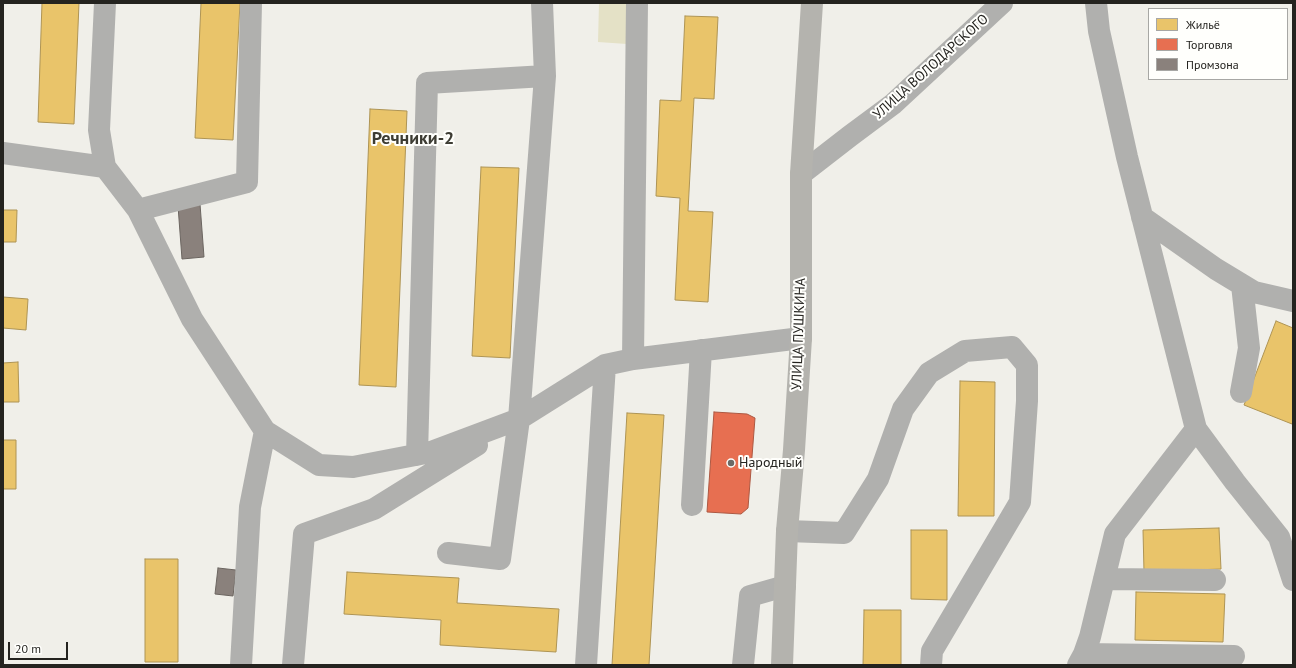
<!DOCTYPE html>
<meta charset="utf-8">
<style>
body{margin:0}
#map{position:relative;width:1296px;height:668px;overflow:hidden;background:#f0efe9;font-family:"PT Sans",sans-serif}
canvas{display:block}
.frame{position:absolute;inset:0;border:4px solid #24231f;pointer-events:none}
.legend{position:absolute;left:1148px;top:8px;width:140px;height:72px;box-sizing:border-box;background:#fffffc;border:1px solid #a7a7a4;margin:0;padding:5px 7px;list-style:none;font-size:12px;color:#24231f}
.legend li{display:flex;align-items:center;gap:8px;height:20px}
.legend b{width:20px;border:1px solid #a7a7a4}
.scale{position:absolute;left:8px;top:642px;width:60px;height:18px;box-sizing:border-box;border:2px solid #24231f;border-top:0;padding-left:5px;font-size:12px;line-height:14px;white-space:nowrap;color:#24231f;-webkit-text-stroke:3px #fffffc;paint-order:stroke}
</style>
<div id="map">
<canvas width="1296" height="668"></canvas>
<div class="frame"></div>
<ul class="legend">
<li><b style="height:11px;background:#e9c46a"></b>Жильё</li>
<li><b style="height:11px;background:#e76f51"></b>Торговля</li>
<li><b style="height:11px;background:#8a817c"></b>Промзона</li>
</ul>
<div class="scale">20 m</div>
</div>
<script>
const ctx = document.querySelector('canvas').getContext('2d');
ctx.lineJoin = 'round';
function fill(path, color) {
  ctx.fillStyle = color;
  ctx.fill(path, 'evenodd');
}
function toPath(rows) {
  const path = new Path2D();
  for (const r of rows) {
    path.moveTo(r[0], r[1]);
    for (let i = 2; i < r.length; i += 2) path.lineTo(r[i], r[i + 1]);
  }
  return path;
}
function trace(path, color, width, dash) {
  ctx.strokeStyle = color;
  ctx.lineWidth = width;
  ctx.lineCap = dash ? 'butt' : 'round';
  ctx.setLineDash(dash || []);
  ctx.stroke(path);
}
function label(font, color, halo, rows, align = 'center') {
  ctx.font = font + ' "PT Sans",sans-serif';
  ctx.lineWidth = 4;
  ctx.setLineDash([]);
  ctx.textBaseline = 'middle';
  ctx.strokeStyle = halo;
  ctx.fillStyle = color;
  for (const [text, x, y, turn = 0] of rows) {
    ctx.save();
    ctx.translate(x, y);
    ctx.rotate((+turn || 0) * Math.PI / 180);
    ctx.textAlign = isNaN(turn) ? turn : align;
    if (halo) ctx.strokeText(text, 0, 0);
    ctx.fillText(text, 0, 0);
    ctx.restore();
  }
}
const green = toPath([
 [599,3,629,3,627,44,598,42]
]);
const homes = toPath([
 [42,3,79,3,74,124,38,122,42,3],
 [201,3,240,3,233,140,195,138,201,3],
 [685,16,718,17,714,99,694,98,688,211,713,212,708,302,675,300,680,198,656,196,660,100,681,101,685,16],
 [370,109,407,111,396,387,359,385,370,109],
 [481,167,519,168,510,358,472,356,481,167],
 [3,210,17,210,16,242,3,242,3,210],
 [3,297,28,299,26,330,3,328,3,297],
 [1276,321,1293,328,1293,421,1292,424,1244,405,1276,321],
 [18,362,19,402,3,402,3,363,18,362],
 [960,381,995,382,994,516,958,516,960,381],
 [627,413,664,415,649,665,612,665,627,413],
 [3,440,16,440,16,489,3,489,3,440],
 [1219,528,1221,569,1144,572,1143,530,1219,528],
 [911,530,947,530,947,600,911,599,911,530],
 [145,559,178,559,178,662,145,662,145,559],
 [347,572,459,578,457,603,559,609,556,652,440,645,441,620,344,614,347,572],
 [1136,592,1225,594,1223,642,1135,640,1136,592],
 [864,610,901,610,901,665,863,665,864,610]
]);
const shops = toPath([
 [714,412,747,414,755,418,748,508,741,514,707,512,714,412]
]);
const industry = toPath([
 [200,204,204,257,182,259,178,206,200,204],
 [218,568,236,570,233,596,215,594,218,568]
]);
const minor = toPath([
 [105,3,99,130,105,167,138,210,192,319,265,431,319,465,353,467,431,452,519,419,605,365,633,359,801,338],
 [1096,3,1099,31,1127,157,1196,429,1235,482,1279,537,1293,580],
 [3,153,105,167],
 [801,174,850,136,893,104,1002,3],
 [138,210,247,182,251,3],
 [1142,217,1216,269,1254,292,1293,301],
 [633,359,637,3],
 [1241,392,1249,348,1242,285],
 [417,455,427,83,545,76],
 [692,505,701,350],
 [787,531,844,533,878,479,903,409,929,373,965,351,1012,347,1027,365,1027,401,1020,502,932,651,931,665],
 [448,553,500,559,519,419,545,76,542,3],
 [1104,579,1215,580],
 [1084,654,1234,656],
 [241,665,250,507,265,431],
 [293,665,304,534,374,509,477,445],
 [586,665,605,365],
 [743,665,750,596,785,586],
 [1078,665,1084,654,1090,637,1115,534,1196,429]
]);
const major = toPath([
 [782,665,787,531,794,450,801,338,801,174,812,3]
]);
const markers = [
 [731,463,4,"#6b6a66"]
];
const streetNames = [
 ["УЛИЦА ВОЛОДАРСКОГО",931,67,-42],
 ["УЛИЦА ПУШКИНА",799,334,-88]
];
const poiNames = [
 ["Народный",739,463]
];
const districtNames = [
 ["Речники-2",413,139]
];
fill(green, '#e4e1c6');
fill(homes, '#e9c46a');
trace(homes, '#ae9454', 1);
fill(shops, '#e76f51');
trace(shops, '#ac5842', 1);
fill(industry, '#8a817c');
trace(industry, '#6b6560', 1);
trace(minor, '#b0b0ae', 22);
trace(major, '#b4b3ae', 22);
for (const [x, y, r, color] of markers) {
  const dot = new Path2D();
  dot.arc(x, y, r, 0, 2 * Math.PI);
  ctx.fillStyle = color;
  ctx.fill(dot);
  trace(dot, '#fffffc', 1.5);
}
label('14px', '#24231f', '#fffffc', streetNames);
label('14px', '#24231f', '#fffffc', poiNames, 'left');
label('bold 18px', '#3d3c33', '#fffffc', districtNames);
</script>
